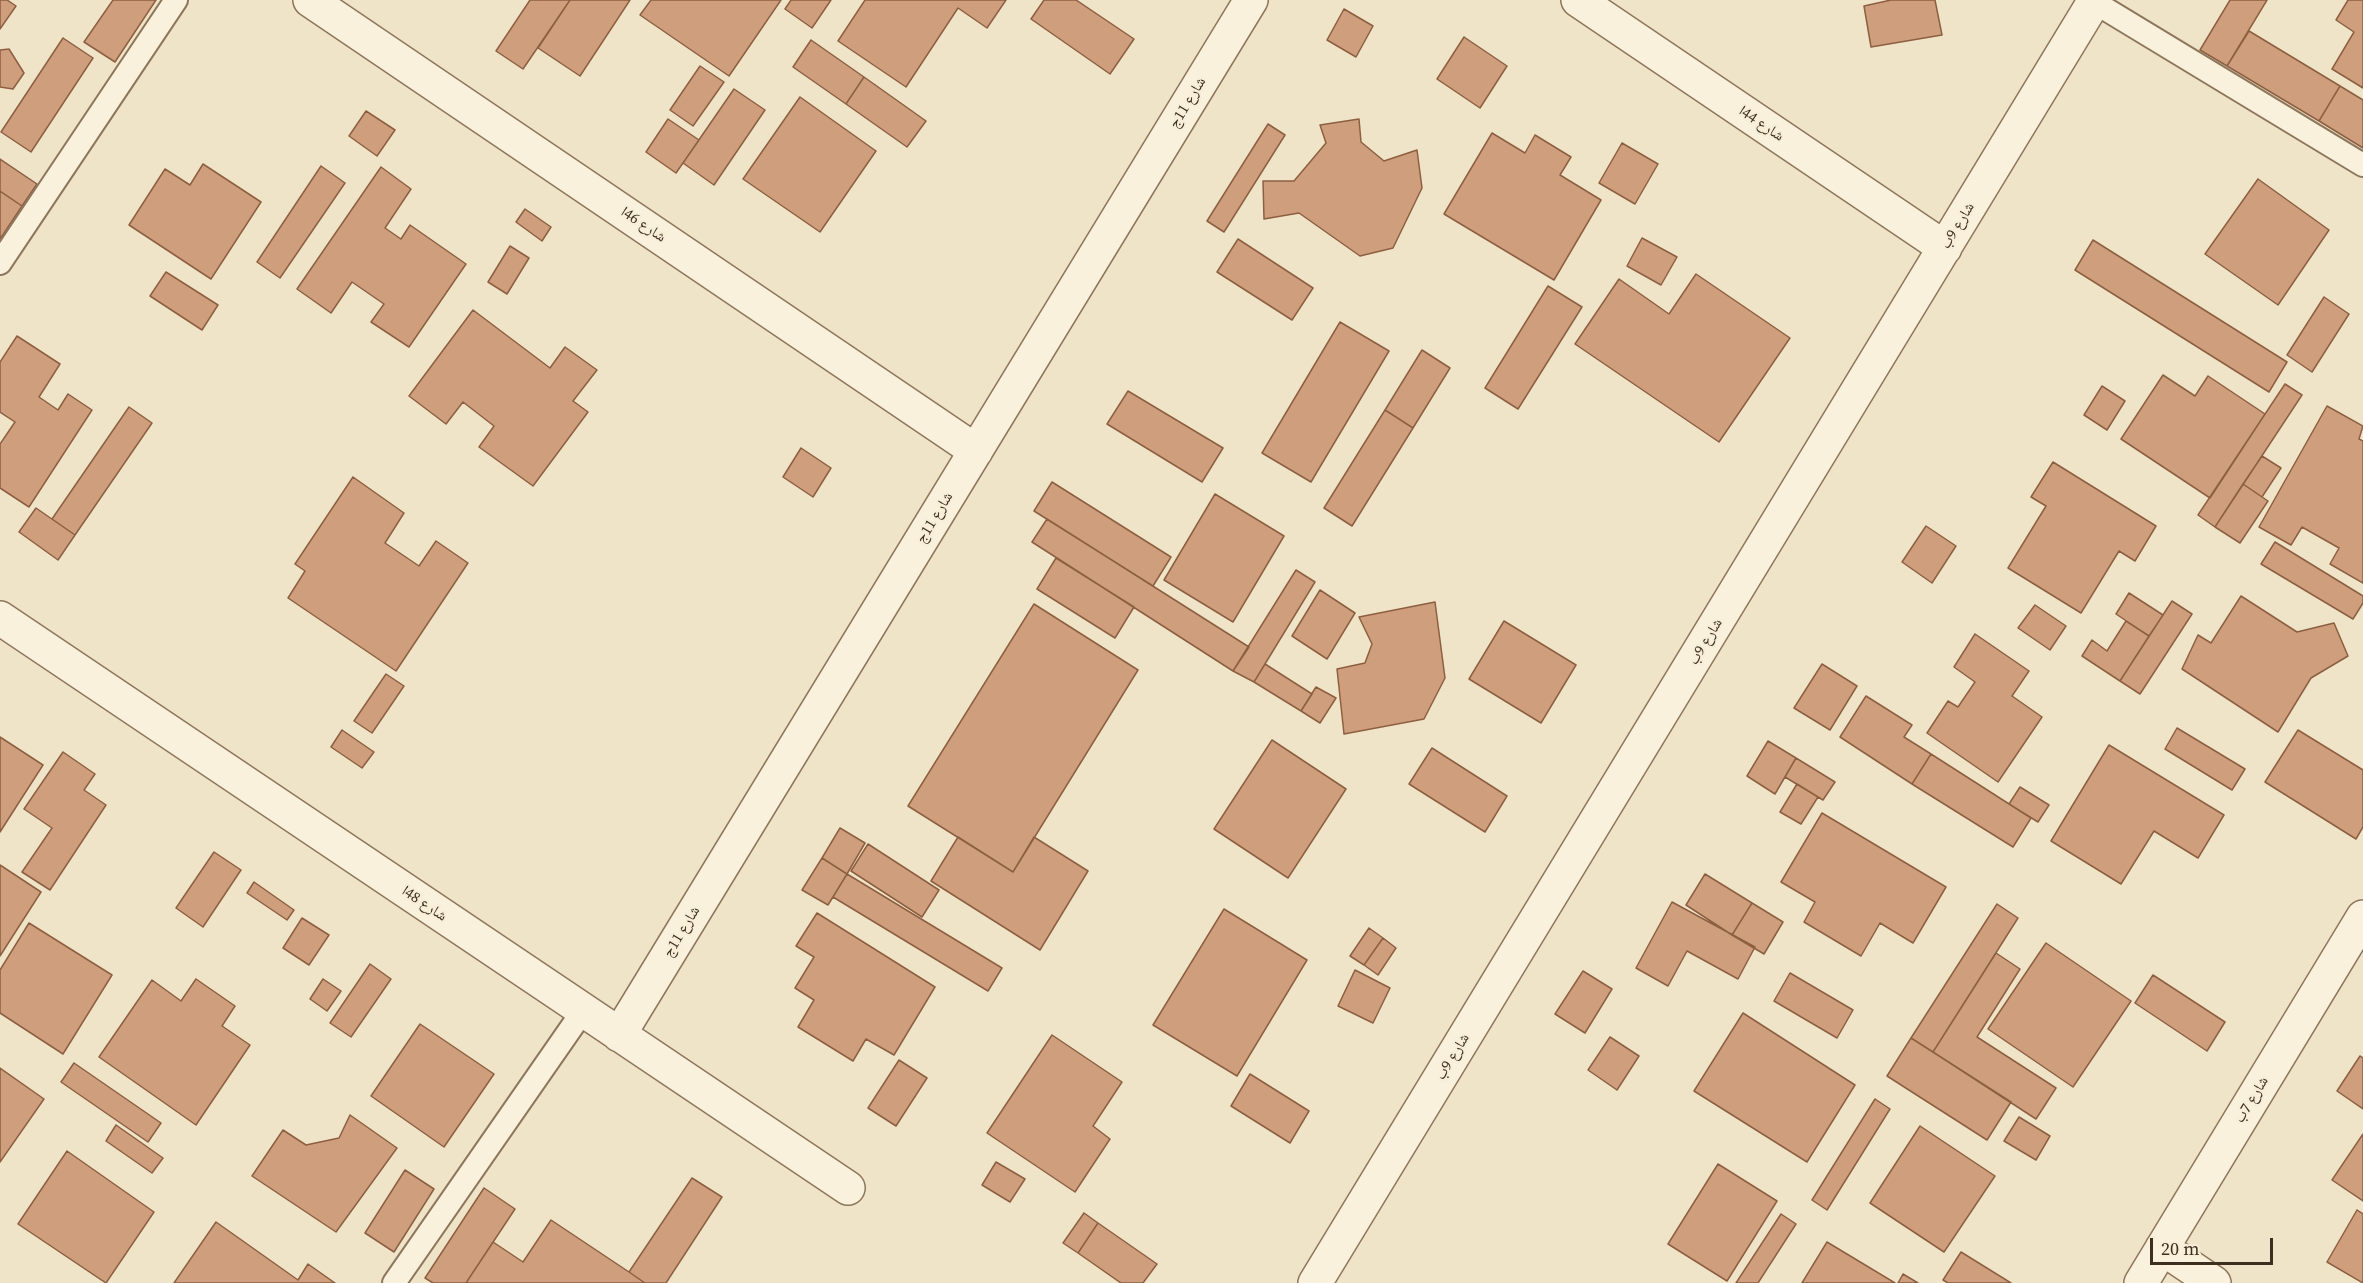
<!DOCTYPE html>
<meta charset="utf-8">
<style>
body{margin:0}
#map{position:relative;width:2363px;height:1283px;overflow:hidden;background:#f0e4c8;font-family:"Source Serif 4",serif}
canvas{display:block}
.scale{position:absolute;left:2150px;top:1238px;width:123px;height:27px;box-sizing:border-box;border:3px solid #3d2e20;border-top:0;padding-left:8px;font-size:18px;line-height:21px;white-space:nowrap;color:#3d2e20;-webkit-text-stroke:4px #f7eed8;paint-order:stroke}
</style>
<div id="map">
<canvas width="2363" height="1283"></canvas>
<div class="scale">20 m</div>
</div>
<script>
const ctx = document.querySelector('canvas').getContext('2d');
ctx.lineJoin = 'round';
function fill(path, color) {
  ctx.fillStyle = color;
  ctx.fill(path, 'evenodd');
}
function toPath(rows) {
  const path = new Path2D();
  for (const r of rows) {
    path.moveTo(r[0], r[1]);
    for (let i = 2; i < r.length; i += 2) path.lineTo(r[i], r[i + 1]);
  }
  return path;
}
function trace(path, color, width, dash) {
  ctx.strokeStyle = color;
  ctx.lineWidth = width;
  ctx.lineCap = dash ? 'butt' : 'round';
  ctx.setLineDash(dash || []);
  ctx.stroke(path);
}
function label(font, color, halo, rows, align = 'center') {
  ctx.font = font + ' "Source Serif 4","Noto Naskh Arabic",serif';
  ctx.lineWidth = 4.5;
  ctx.setLineDash([]);
  ctx.textBaseline = 'middle';
  ctx.strokeStyle = halo;
  ctx.fillStyle = color;
  for (const [text, x, y, turn = 0] of rows) {
    ctx.save();
    ctx.translate(x, y);
    ctx.rotate((+turn || 0) * Math.PI / 180);
    ctx.textAlign = isNaN(turn) ? turn : align;
    if (halo) ctx.strokeText(text, 0, 0);
    ctx.fillText(text, 0, 0);
    ctx.restore();
  }
}
const building = toPath([
 [0,0,7,0,16,6,0,29,0,0],
 [113,0,156,0,115,62,84,42,113,0],
 [530,0,570,0,523,69,496,51,530,0],
 [570,0,630,0,580,76,538,48,570,0],
 [651,0,781,0,729,76,640,15,651,0],
 [791,0,831,0,812,28,785,9,791,0],
 [865,0,1006,0,987,28,958,8,906,87,838,41,865,0],
 [1044,0,1076,0,1134,39,1110,74,1031,19,1044,0],
 [1891,0,1935,0,1942,35,1871,47,1864,6,1891,0],
 [2230,0,2267,0,2227,66,2200,50,2230,0],
 [2348,0,2363,0,2363,88,2332,69,2354,32,2336,20,2348,0],
 [1344,9,1373,26,1356,57,1327,40,1344,9],
 [2249,31,2340,86,2319,121,2227,66,2249,31],
 [1464,37,1507,66,1480,108,1437,79,1464,37],
 [63,38,93,58,31,152,1,132,63,38],
 [811,40,864,77,846,104,793,67,811,40],
 [9,49,24,73,13,89,0,87,0,50,9,49],
 [700,66,724,82,693,126,670,110,700,66],
 [864,77,926,121,907,147,846,104,864,77],
 [2340,86,2363,100,2363,148,2319,121,2340,86],
 [734,89,765,110,714,185,683,163,734,89],
 [800,97,876,151,820,232,743,179,800,97],
 [366,111,395,130,377,156,349,136,366,111],
 [668,119,699,140,676,173,646,152,668,119],
 [1359,119,1361,142,1384,161,1417,150,1422,188,1393,248,1360,256,1299,213,1264,219,1263,181,1294,181,1326,143,1320,125,1359,119],
 [1268,124,1285,135,1224,232,1207,221,1268,124],
 [1492,133,1525,153,1535,135,1571,157,1560,175,1601,200,1554,280,1444,214,1492,133],
 [1622,143,1658,164,1635,204,1599,183,1622,143],
 [0,159,37,184,22,206,0,191,0,159],
 [203,164,261,202,211,279,129,225,165,169,190,185,203,164],
 [321,166,345,183,280,278,257,262,321,166],
 [381,167,411,189,385,228,401,239,410,225,466,264,409,347,371,322,384,304,352,282,331,313,297,289,381,167],
 [2258,179,2329,230,2278,305,2205,254,2258,179],
 [0,191,22,206,0,239,0,191],
 [525,209,551,227,542,241,516,222,525,209],
 [1642,238,1677,257,1661,285,1627,266,1642,238],
 [1238,239,1313,288,1292,320,1217,272,1238,239],
 [2093,240,2287,362,2269,392,2075,270,2093,240],
 [510,246,529,258,507,294,488,282,510,246],
 [166,272,218,305,202,330,150,296,166,272],
 [1696,274,1790,338,1719,442,1575,344,1619,279,1669,314,1696,274],
 [1548,286,1582,307,1518,409,1485,388,1548,286],
 [2324,297,2349,314,2312,372,2287,355,2324,297],
 [473,310,550,368,565,347,597,370,573,401,588,412,533,486,479,447,494,426,463,402,446,424,409,396,473,310],
 [1340,322,1389,351,1311,482,1262,453,1340,322],
 [17,336,60,364,39,397,58,410,68,394,92,410,29,507,0,488,0,444,15,422,0,412,0,362,17,336],
 [1422,350,1450,368,1413,428,1385,410,1422,350],
 [2163,375,2195,396,2208,376,2265,414,2210,498,2121,439,2163,375],
 [2285,384,2302,395,2215,527,2198,515,2285,384],
 [2102,386,2125,401,2107,430,2084,415,2102,386],
 [1128,391,1223,448,1202,482,1107,424,1128,391],
 [2327,406,2363,426,2359,439,2363,441,2363,583,2330,564,2339,548,2302,527,2291,545,2259,527,2327,406],
 [129,407,152,423,75,535,52,519,129,407],
 [1385,410,1413,428,1352,526,1324,508,1385,410],
 [801,448,831,468,813,497,783,477,801,448],
 [2262,456,2281,468,2262,497,2243,484,2262,456],
 [2053,462,2156,526,2135,561,2119,551,2081,613,2008,568,2046,506,2031,497,2053,462],
 [353,477,404,513,385,543,419,566,436,541,468,563,396,671,288,598,305,571,295,564,353,477],
 [1052,482,1171,557,1153,586,1034,511,1052,482],
 [2243,484,2268,501,2240,543,2215,527,2243,484],
 [1215,494,1284,536,1233,622,1164,580,1215,494],
 [36,508,75,535,58,560,19,532,36,508],
 [1047,519,1249,647,1233,671,1032,542,1047,519],
 [1926,526,1956,546,1932,583,1902,562,1926,526],
 [2275,542,2363,596,2363,603,2353,619,2261,564,2275,542],
 [1056,558,1134,607,1115,638,1037,589,1056,558],
 [1296,570,1315,582,1254,682,1233,671,1296,570],
 [1320,590,1355,613,1327,659,1292,636,1320,590],
 [2129,593,2163,615,2149,636,2116,614,2129,593],
 [2241,596,2297,632,2334,623,2348,656,2311,678,2278,732,2182,669,2198,635,2211,643,2241,596],
 [2172,601,2192,614,2140,694,2120,681,2172,601],
 [1435,602,1445,678,1424,719,1344,734,1337,669,1365,663,1372,644,1359,617,1435,602],
 [1034,604,1138,670,1013,872,908,806,1034,604],
 [2035,605,2066,626,2050,650,2018,628,2035,605],
 [1504,621,1576,665,1541,723,1469,679,1504,621],
 [2126,621,2149,636,2120,681,2082,656,2092,640,2107,651,2126,621],
 [1975,634,2029,671,2012,696,2042,717,1998,782,1927,733,1948,701,1958,707,1975,682,1954,667,1975,634],
 [1265,664,1312,694,1301,711,1254,682,1265,664],
 [1822,664,1857,686,1830,730,1794,708,1822,664],
 [386,674,404,686,372,733,354,721,386,674],
 [1316,687,1336,698,1320,723,1301,711,1316,687],
 [1866,696,1912,725,1904,737,1931,754,1912,784,1840,737,1866,696],
 [2177,728,2245,769,2232,790,2165,749,2177,728],
 [342,730,374,752,362,768,331,747,342,730],
 [2298,730,2363,770,2363,827,2356,839,2265,782,2298,730],
 [0,737,43,765,0,832,0,737],
 [1272,740,1346,789,1288,878,1214,829,1272,740],
 [1768,741,1796,758,1775,794,1747,776,1768,741],
 [2109,745,2224,815,2198,858,2154,831,2121,884,2051,841,2109,745],
 [1432,748,1507,796,1485,832,1409,784,1432,748],
 [63,752,95,774,84,790,106,805,50,890,22,872,52,828,24,809,63,752],
 [1931,754,2031,818,2013,847,1912,784,1931,754],
 [1796,758,1835,782,1823,800,1785,777,1796,758],
 [1797,784,1818,797,1801,824,1780,812,1797,784],
 [2020,787,2049,805,2038,822,2009,804,2020,787],
 [1822,813,1946,887,1913,943,1880,923,1861,956,1804,922,1815,902,1781,882,1822,813],
 [840,828,865,843,847,874,822,858,840,828],
 [958,837,1013,872,1034,837,1088,871,1040,950,931,881,958,837],
 [868,844,939,890,922,917,851,871,868,844],
 [214,852,241,870,203,927,176,908,214,852],
 [822,858,847,874,828,905,802,890,822,858],
 [0,865,41,892,0,956,0,865],
 [847,874,1002,968,988,991,833,897,847,874],
 [1705,874,1752,903,1732,935,1686,905,1705,874],
 [254,882,294,910,287,920,247,893,254,882],
 [1672,902,1755,947,1738,979,1687,951,1668,986,1636,968,1672,902],
 [1752,903,1783,922,1764,954,1732,935,1752,903],
 [1997,904,2018,918,1933,1052,1911,1038,1997,904],
 [1224,909,1307,960,1237,1076,1153,1025,1224,909],
 [817,913,935,987,894,1055,866,1039,853,1061,798,1027,814,1000,795,988,814,957,796,946,817,913],
 [302,918,329,935,309,965,283,948,302,918],
 [29,923,112,975,63,1054,0,1013,0,970,29,923],
 [1369,928,1383,938,1364,965,1350,956,1369,928],
 [1383,938,1396,948,1378,975,1364,965,1383,938],
 [2046,943,2131,1001,2073,1087,1988,1029,2046,943],
 [1996,953,2020,969,1977,1037,2056,1088,2036,1119,1933,1052,1996,953],
 [370,964,391,979,351,1037,330,1023,370,964],
 [1355,970,1390,988,1373,1023,1338,1006,1355,970],
 [1583,971,1612,989,1585,1033,1555,1014,1583,971],
 [1790,973,1853,1010,1837,1038,1774,1001,1790,973],
 [2153,975,2225,1022,2207,1051,2135,1003,2153,975],
 [196,979,235,1006,222,1026,250,1045,196,1125,99,1057,152,980,181,1001,196,979],
 [323,979,341,991,327,1011,310,999,323,979],
 [1743,1013,1855,1085,1807,1162,1694,1091,1743,1013],
 [420,1024,494,1074,444,1147,371,1096,420,1024],
 [1052,1035,1122,1082,1093,1126,1110,1139,1075,1192,987,1133,1052,1035],
 [1610,1037,1639,1056,1617,1090,1588,1070,1610,1037],
 [1911,1038,2011,1102,1987,1140,1887,1076,1911,1038],
 [2360,1056,2363,1058,2363,1109,2337,1091,2360,1056],
 [899,1060,927,1078,896,1126,868,1108,899,1060],
 [74,1063,161,1123,148,1142,61,1082,74,1063],
 [0,1068,44,1099,0,1162,0,1068],
 [1250,1074,1309,1111,1290,1143,1231,1106,1250,1074],
 [1875,1099,1890,1109,1827,1210,1812,1200,1875,1099],
 [350,1115,397,1148,336,1232,252,1176,283,1130,306,1145,339,1138,350,1115],
 [2019,1117,2050,1136,2036,1160,2004,1141,2019,1117],
 [116,1125,163,1158,152,1173,106,1141,116,1125],
 [1920,1126,1995,1176,1944,1252,1870,1203,1920,1126],
 [2363,1134,2363,1201,2332,1180,2363,1134],
 [67,1151,154,1212,106,1283,18,1224,67,1151],
 [996,1162,1025,1179,1010,1202,982,1185,996,1162],
 [1718,1164,1777,1201,1727,1281,1668,1244,1718,1164],
 [405,1170,434,1189,394,1252,365,1233,405,1170],
 [692,1178,722,1197,666,1283,645,1283,629,1272,692,1178],
 [484,1188,515,1209,466,1283,433,1283,425,1278,484,1188],
 [2357,1210,2363,1214,2363,1283,2327,1262,2357,1210],
 [1084,1213,1098,1223,1078,1253,1063,1243,1084,1213],
 [1781,1214,1796,1224,1758,1283,1736,1283,1781,1214],
 [551,1220,629,1272,645,1283,466,1283,493,1242,523,1262,551,1220],
 [216,1222,298,1280,308,1264,335,1283,174,1283,216,1222],
 [1098,1223,1157,1264,1143,1283,1121,1283,1078,1253,1098,1223],
 [1827,1242,1895,1283,1802,1283,1827,1242],
 [1961,1252,2011,1283,1948,1283,1943,1280,1961,1252],
 [1903,1274,1918,1283,1898,1283,1903,1274]
]);
const lane = toPath([
 [2094,2,2363,165],
 [0,263,176,0],
 [394,1283,583,1011]
]);
const street = toPath([
 [310,0,976,451],
 [1578,0,1945,248],
 [0,618,848,1188],
 [619,1035,1251,0],
 [2162,1248,2214,1283],
 [1315,1283,2095,0],
 [2141,1283,2363,917]
]);
const streetNames = [
 ["شارع 11ج",1188,103,-59],
 ["شارع 44ا",1761,124,34],
 ["شارع 46ا",643,225,34],
 ["شارع 9ب",1958,226,-59],
 ["شارع 11ج",935,518,-59],
 ["شارع 9ب",1706,642,-59],
 ["شارع 48ا",424,904,34],
 ["شارع 11ج",682,932,-59],
 ["شارع 9ب",1453,1057,-59],
 ["شارع 7ب",2252,1100,-59]
];
fill(building, '#cf9f7d');
trace(building, '#8d5f41', 1.5);
trace(lane, '#8d765c', 26);
trace(street, '#8d765c', 36);
trace(lane, '#faf1dc', 22);
trace(street, '#faf1dc', 33);
label('15px', '#3d2e20', '#f7eed8', streetNames);
</script>
